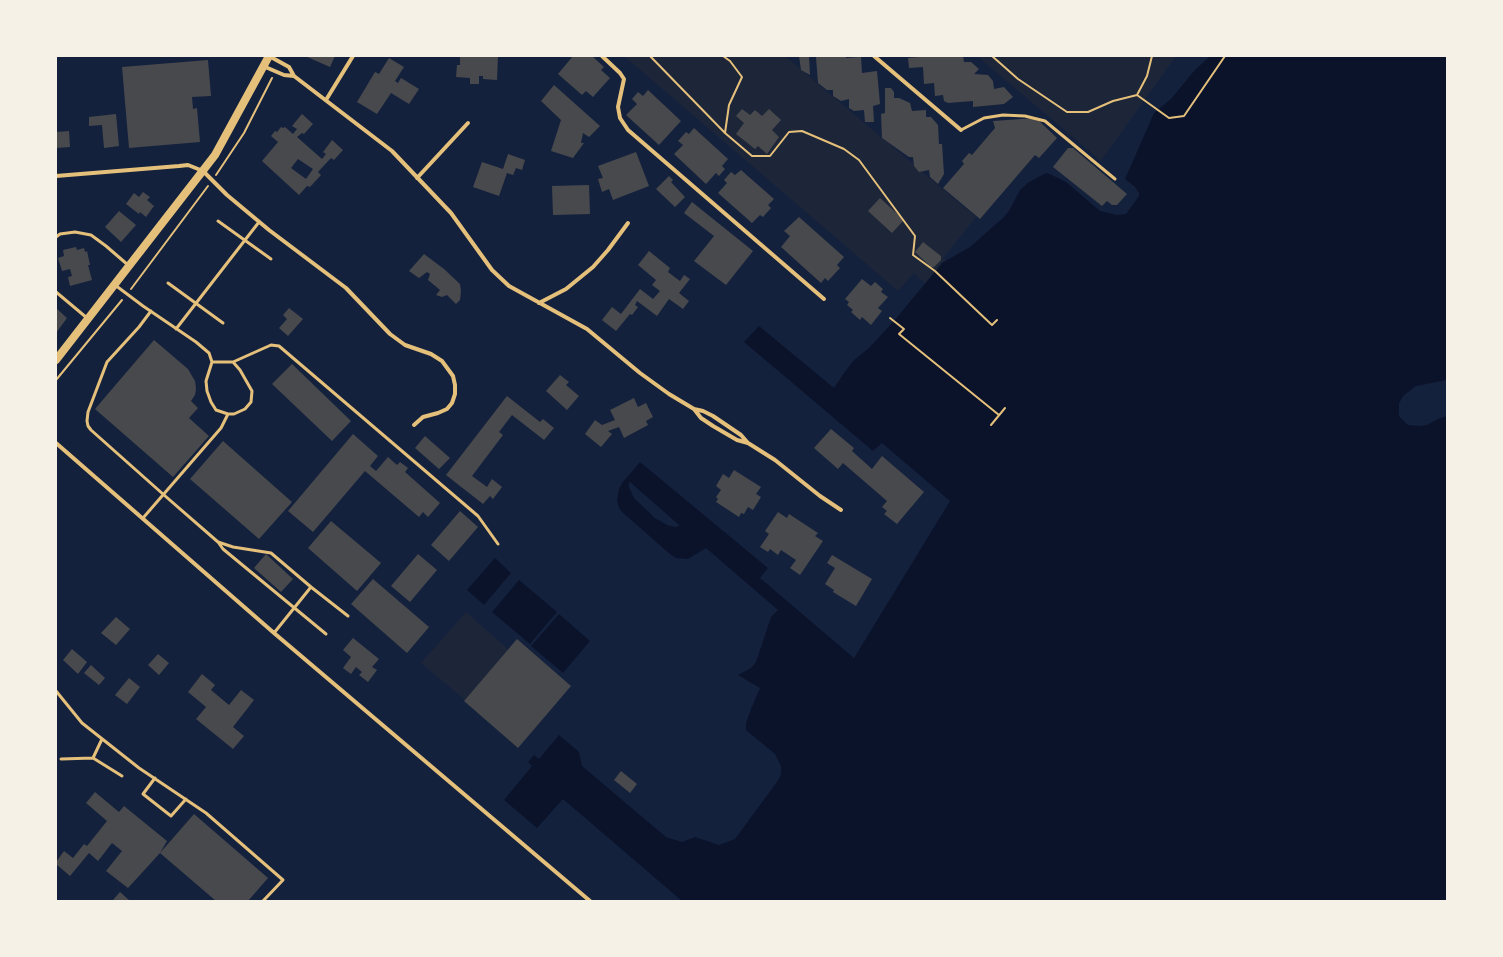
<!DOCTYPE html>
<style>
body{margin:0}
#map{position:relative;width:1503px;height:957px;overflow:hidden;background:#14213d;font-family:"DejaVu Sans",sans-serif}
canvas{display:block}
.frame{position:absolute;inset:0;border:57px solid #f6f1e7;pointer-events:none}
</style>
<div id="map">
<canvas width="1503" height="957"></canvas>
<div class="frame"></div>
</div>
<script>
const ctx = document.querySelector('canvas').getContext('2d');
ctx.lineJoin = 'round';
function fill(path, color) {
  ctx.fillStyle = color;
  ctx.fill(path, 'evenodd');
}
function toPath(rows) {
  const path = new Path2D();
  for (const r of rows) {
    path.moveTo(r[0], r[1]);
    for (let i = 2; i < r.length; i += 2) path.lineTo(r[i], r[i + 1]);
  }
  return path;
}
function trace(path, color, width, dash) {
  ctx.strokeStyle = color;
  ctx.lineWidth = width;
  ctx.lineCap = dash ? 'butt' : 'round';
  ctx.setLineDash(dash || []);
  ctx.stroke(path);
}
const green = toPath([
 [624,56,785,56,976,217,943,258,946,261,927,285,914,273,898,291],
 [977,56,1176,56,1101,161],
 [466,612,508,649,465,700,421,663]
]);
const water = toPath([
 [1210,56,1447,56,1447,380,1416,386,1404,395,1399,403,1399,416,1408,425,1420,426,1427,425,1438,419,1447,416,1447,901,682,901,563,799,537,828,504,800,532,766,528,762,534,755,539,759,559,735,579,752,582,766,666,837,682,842,695,837,719,845,735,839,779,779,781,774,781,766,775,754,746,730,746,723,751,709,760,688,738,675,751,668,756,662,771,617,778,610,706,548,688,559,676,558,670,554,622,512,619,508,617,500,619,489,622,483,640,462,768,568,760,578,854,658,950,501,882,443,873,451,744,342,759,326,834,388,844,373,854,360,869,348,894,321,942,263,970,247,1004,217,1009,211,1020,190,1029,182,1046,173,1050,174,1066,182,1100,211,1117,215,1126,214,1139,196,1139,193,1135,187,1125,179,1154,113,1171,99,1194,71],
 [630,482,679,525,679,526,675,527,667,525,655,518,634,498,629,487,629,483],
 [495,558,511,573,484,605,467,590],
 [519,580,557,612,530,644,492,612],
 [559,614,590,641,563,673,531,646]
]);
const building = toPath([
 [305,56,335,56,330,67],
 [460,56,498,56,497,80,483,79,483,76,479,76,479,84,470,84,470,78,456,77,457,65,460,65],
 [573,56,592,56,604,67,601,70,610,78,593,97,586,91,582,95,558,74],
 [799,56,809,56,810,75,801,70],
 [821,56,846,56,846,58,861,57,862,73,877,71,880,104,873,106,874,122,865,122,864,110,854,111,849,108,849,99,841,101,833,96,833,90,827,90,818,83,816,57,822,57],
 [931,56,963,56,964,62,971,62,979,69,974,74,988,75,993,81,994,89,1004,87,1013,97,1004,104,973,107,973,101,948,103,944,101,943,95,935,96,934,83,924,84,923,67,909,68,908,58],
 [389,58,404,67,395,81,398,83,401,78,419,89,409,104,391,93,377,114,357,102,375,72,379,74],
 [208,60,211,96,192,97,193,109,197,108,200,142,129,148,122,67],
 [554,85,600,126,589,137,583,133,581,143,584,143,573,158,551,151,561,120,541,101],
 [885,88,891,88,894,92,894,98,899,98,910,103,912,111,926,110,926,117,931,117,938,125,939,144,942,144,944,174,938,184,930,177,929,170,919,172,914,166,913,157,909,157,882,138,881,114,885,113],
 [648,90,681,121,659,145,626,115,637,104,632,99,638,92,643,96],
 [742,109,750,115,755,110,762,116,769,109,781,120,772,130,779,137,767,154,758,146,755,149,736,134,744,123,736,116],
 [116,114,119,146,104,148,102,125,89,126,89,117],
 [302,114,313,124,304,134,302,133,297,137,322,159,326,154,323,152,332,140,343,150,334,160,331,158,318,172,321,175,310,187,307,186,299,195,262,161,278,142,271,136,275,131,277,132,281,127,283,128,285,127,293,134,297,129,292,126],
 [298,159,313,169,306,179,291,168],
 [1036,118,1057,138,1039,158,1035,155,980,219,943,188,964,164,962,161,969,153,972,155,995,128,993,121],
 [694,128,728,159,722,166,725,169,719,176,716,173,706,184,674,154,683,145,678,141,686,132,689,134],
 [69,131,70,147,56,148,56,132],
 [1068,148,1073,148,1127,194,1117,205,1112,205,1107,201,1102,206,1053,167],
 [636,152,649,186,613,200,609,189,602,192,598,179,603,178,598,166],
 [508,154,525,160,522,170,516,168,513,175,507,173,499,196,473,187,482,162,503,169],
 [741,170,774,199,768,205,771,208,763,217,760,215,752,223,718,193,727,183,724,180,731,172,735,175],
 [669,176,673,180,671,182,685,197,675,207,656,189],
 [589,185,590,214,553,215,552,186],
 [143,192,150,197,147,200,154,206,146,217,140,212,139,214,126,204,134,193,139,197],
 [880,198,904,220,892,233,868,211],
 [692,202,753,251,726,285,694,261,714,236,684,213],
 [119,211,136,225,121,242,105,227],
 [799,217,844,257,837,265,840,268,828,281,825,278,821,283,781,247,790,236,784,231],
 [923,242,941,256,941,260,934,267,931,267,915,252],
 [76,247,77,250,84,248,85,252,87,251,90,265,88,265,92,280,70,286,68,277,72,276,70,269,62,271,58,258,64,256,63,250],
 [649,251,670,268,668,272,680,281,684,275,690,279,679,293,689,301,683,309,669,299,657,316,637,301,635,305,638,307,632,315,630,314,616,331,602,320,612,307,621,314,640,289,653,299,660,291,652,285,656,280,638,265],
 [424,254,444,269,460,284,461,291,460,300,456,304,447,295,442,297,436,295,440,290,428,280,430,274,427,272,419,278,409,271],
 [862,279,871,286,875,282,883,289,881,292,888,297,878,308,882,311,871,325,862,317,860,320,851,312,853,310,847,305,849,302,845,299],
 [56,308,67,318,56,333],
 [289,308,303,319,288,336,279,328,287,319,283,315],
 [154,340,188,369,192,376,195,381,196,389,195,395,191,401,198,408,189,418,209,436,173,477,95,409],
 [292,364,351,421,332,441,272,384],
 [560,375,569,382,566,385,579,396,567,410,546,391],
 [507,396,540,422,543,419,554,428,544,440,512,415,499,432,503,435,472,476,487,487,492,479,502,487,493,499,490,496,483,504,446,475],
 [634,398,638,407,646,403,653,417,646,421,648,425,624,438,619,427,608,431,612,434,601,447,585,434,595,420,602,425,615,420,610,410],
 [831,429,854,448,852,451,872,469,882,456,924,492,897,524,884,514,887,511,882,507,887,501,843,463,838,469,814,448],
 [353,434,378,456,370,466,376,471,388,457,397,465,400,462,408,468,405,472,440,503,428,517,423,512,419,517,365,471,313,532,288,511],
 [425,436,450,458,439,469,415,448],
 [223,441,292,502,259,539,190,479],
 [734,470,761,487,756,494,761,497,753,510,748,507,744,514,741,513,739,517,716,502,718,499,716,497,721,490,716,486,723,474,729,478],
 [460,511,478,527,449,561,431,545],
 [778,512,787,518,789,514,818,533,815,536,823,541,800,575,790,568,796,560,781,550,778,555,770,549,768,552,760,547,769,534,765,531],
 [331,521,381,563,357,591,308,548],
 [266,554,293,579,281,592,254,568],
 [418,554,437,570,410,602,391,586],
 [832,555,872,579,856,606,833,592,834,590,825,584,835,568,827,563],
 [373,579,429,627,407,653,351,604],
 [116,617,130,629,116,645,101,633],
 [353,638,379,659,372,667,377,670,368,682,359,675,362,672,356,667,351,674,343,668,351,657,343,650],
 [517,639,571,686,518,748,464,701],
 [72,649,87,662,78,674,63,660],
 [158,654,169,663,159,675,148,665],
 [91,665,105,678,99,685,84,673],
 [202,674,215,685,211,690,229,705,241,690,254,700,233,727,244,736,233,749,196,719,206,707,188,692],
 [129,678,140,687,127,704,115,695],
 [621,771,637,784,630,793,614,780],
 [95,792,119,812,124,806,167,841,160,853,194,814,268,878,248,901,216,901,160,853,128,888,106,871,122,851,112,843,98,861,89,853,70,876,56,864,56,862,64,851,73,858,84,844,87,846,107,821,86,803],
 [120,892,130,901,112,901]
]);
const path = toPath([
 [650,56,725,133,752,156,770,156,789,132,802,131,844,149,859,160,915,236,913,255,935,271,992,325,997,320],
 [723,56,730,61,742,77,729,105,725,133],
 [992,56,1018,79,1067,112,1088,112,1113,101,1137,95,1147,76,1152,56],
 [1137,95,1169,118,1184,116,1225,56],
 [216,175,244,133,272,78],
 [131,289,208,186],
 [890,318,904,329,899,334,999,415],
 [56,380,122,300],
 [991,425,1005,408]
]);
const service = toPath([
 [961,130,984,118,1003,115,1025,116,1045,121,1115,179],
 [218,221,271,259],
 [56,237,60,234,75,232,91,235,106,246,128,265],
 [168,283,223,323],
 [115,285,143,306,196,342,209,353,212,362,206,381,207,391,211,402,216,410,228,414,234,414,245,409,251,402,252,391,240,370,233,362,212,362],
 [56,292,87,318],
 [151,311,139,327,107,362,88,412,87,421,88,426,91,430,164,495,218,542,223,549,326,634],
 [176,329,259,222],
 [233,362,271,345,279,346,478,516,498,544],
 [143,518,221,428,228,414],
 [218,542,233,547,271,553,311,587,348,616],
 [274,633,311,587],
 [56,691,82,723,139,768,206,813,283,880,263,901],
 [102,739,93,758,122,776],
 [61,759,93,758],
 [155,778,143,794,171,816,186,799]
]);
const minor = toPath([
 [269,56,289,67,294,76,392,151,451,213,492,270,509,286,587,329,640,373,669,394,694,409,703,411,713,416,741,435,748,443,737,440,713,426,701,418,694,409],
 [602,56,620,73,624,79,618,107,620,118,628,130,824,299],
 [874,56,961,130],
 [263,66,284,75,294,76],
 [326,100,353,56],
 [56,176,179,166,188,165,203,171,227,195,269,230,346,288,390,334,405,345,431,354,442,361,453,376,455,385,455,394,452,403,447,409,438,413,423,417,414,425],
 [417,178,468,123],
 [539,303,566,289,593,267,608,250,628,223],
 [56,443,274,633,590,901],
 [748,443,775,460,820,496,841,510]
]);
const secondary = toPath([
 [56,360,215,155,269,56]
]);
fill(green, '#1d2539');
fill(water, '#0b132b');
fill(building, '#48494c');
trace(path, '#e5c07b', 2);
trace(service, '#e5c07b', 3);
trace(minor, '#e5c07b', 4);
trace(secondary, '#e5c07b', 8);
</script>
